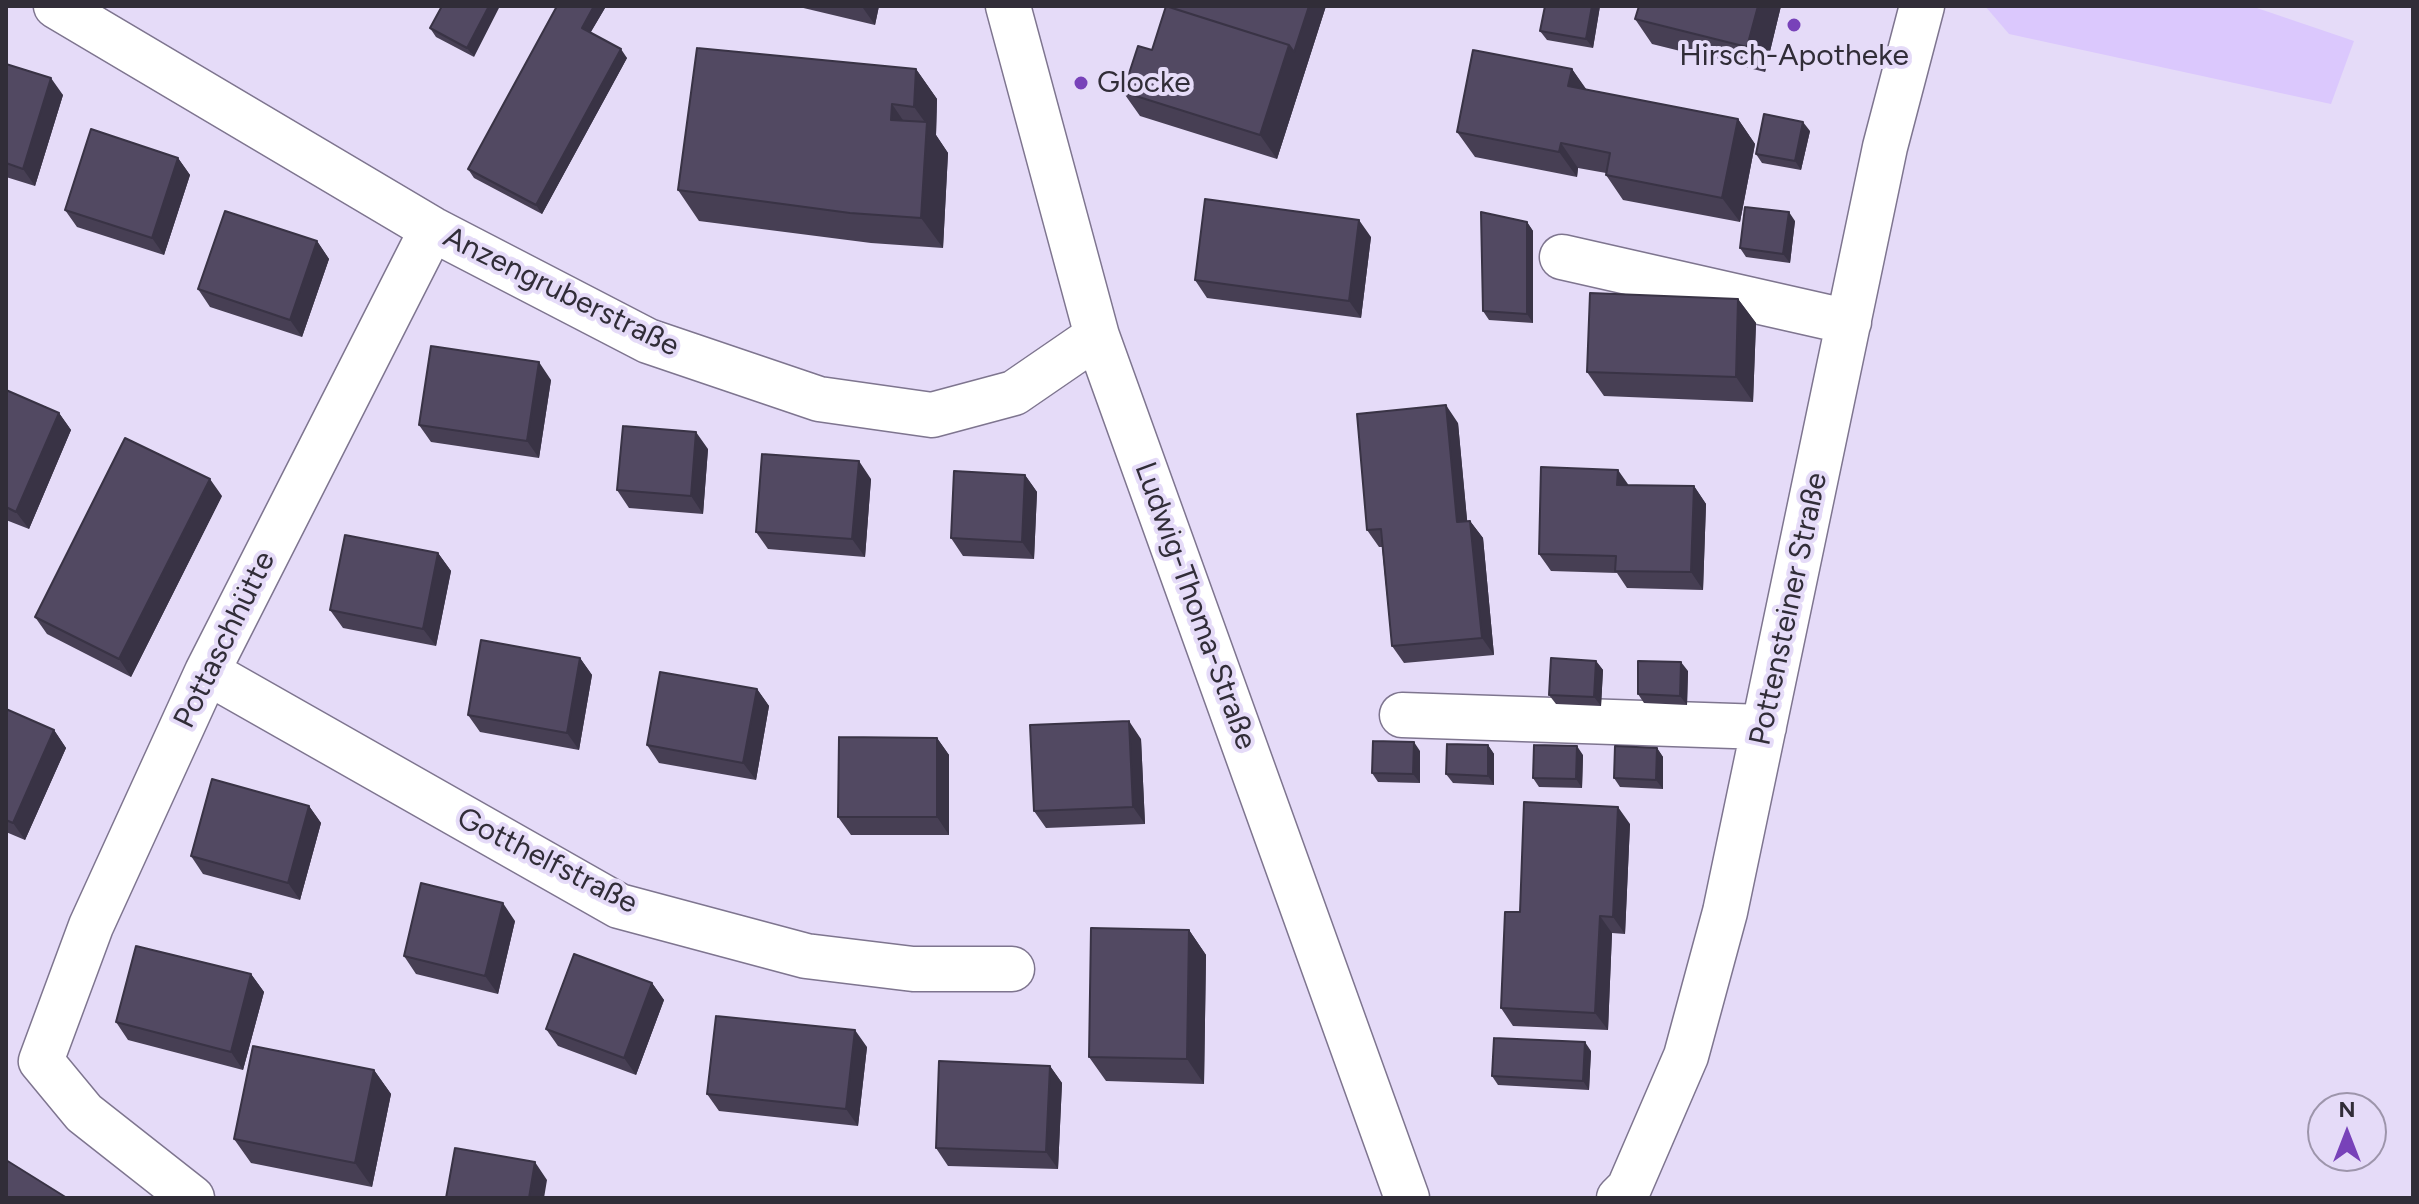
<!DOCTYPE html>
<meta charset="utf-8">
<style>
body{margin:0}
#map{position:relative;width:2419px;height:1204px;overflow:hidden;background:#e5dbf8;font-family:Figtree,sans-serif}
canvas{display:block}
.frame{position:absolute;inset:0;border:8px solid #312d38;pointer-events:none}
.north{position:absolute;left:2307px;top:1092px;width:80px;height:80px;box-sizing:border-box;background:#e5dbf8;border:2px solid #9d95ab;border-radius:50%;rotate:0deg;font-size:22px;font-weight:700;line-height:32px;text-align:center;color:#312d38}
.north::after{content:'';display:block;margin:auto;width:28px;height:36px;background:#7842b9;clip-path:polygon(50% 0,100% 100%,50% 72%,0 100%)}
</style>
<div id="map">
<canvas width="2419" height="1204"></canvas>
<div class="frame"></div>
<div class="north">N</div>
</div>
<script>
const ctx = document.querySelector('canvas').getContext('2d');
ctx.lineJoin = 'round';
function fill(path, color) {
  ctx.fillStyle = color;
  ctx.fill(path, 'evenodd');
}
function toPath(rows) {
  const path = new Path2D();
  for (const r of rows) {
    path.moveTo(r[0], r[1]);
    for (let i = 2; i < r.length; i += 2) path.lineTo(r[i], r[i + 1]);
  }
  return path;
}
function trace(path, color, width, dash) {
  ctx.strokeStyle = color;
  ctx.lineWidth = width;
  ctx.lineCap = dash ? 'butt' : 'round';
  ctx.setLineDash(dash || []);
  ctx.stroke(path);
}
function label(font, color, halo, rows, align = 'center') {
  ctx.font = font + ' Figtree,sans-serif';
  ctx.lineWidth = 8;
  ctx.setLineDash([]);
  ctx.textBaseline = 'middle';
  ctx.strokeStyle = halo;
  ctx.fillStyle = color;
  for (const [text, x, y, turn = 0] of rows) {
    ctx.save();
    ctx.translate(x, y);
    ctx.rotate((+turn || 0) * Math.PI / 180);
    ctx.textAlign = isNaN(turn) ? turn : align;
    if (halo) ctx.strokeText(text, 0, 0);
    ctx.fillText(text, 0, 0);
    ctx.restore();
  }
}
const green = toPath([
 [1985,6,2251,6,2354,41,2331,104,2009,34]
]);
const minor = toPath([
 [56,6,432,229,648,341,819,399,932,415,1014,393,1097,336],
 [1008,6,1097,336,1407,1198],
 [1562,257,1849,322],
 [207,672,619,906,806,956,913,969,1012,969],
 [1402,715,1764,727],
 [192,1198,84,1113,41,1061,91,926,207,672,432,229],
 [1619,1198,1629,1188,1686,1056,1725,912,1885,147,1922,6]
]);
const wall = toPath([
 [442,6,474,57,436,37,430,28],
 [557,6,604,6,605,8,590,33,627,58,542,214,474,178,468,169],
 [795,6,879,6,875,25],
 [1173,6,1326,6,1277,159,1140,116,1123,92,1152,50],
 [1600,6,1593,48,1547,40,1540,31],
 [1639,6,1781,6,1765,72,1652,44,1635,19],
 [6,64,63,95,35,186,6,177],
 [916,69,937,99,936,135,948,153,943,248,871,243,699,221,678,190],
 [1572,69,1586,90,1738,119,1755,144,1740,222,1623,200,1606,175,1606,173,1578,168,1577,177,1475,157,1457,132],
 [1810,131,1801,170,1762,163,1756,154],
 [178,158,190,175,164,255,77,227,65,210],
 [1795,221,1790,263,1746,257,1740,248],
 [1527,222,1533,231,1533,323,1489,320,1483,311],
 [1371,237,1361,318,1207,298,1195,280],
 [317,241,329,259,302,337,210,307,198,289],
 [1738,299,1756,323,1753,402,1604,396,1587,372],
 [551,380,539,458,431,442,419,425],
 [6,390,59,413,71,430,29,529,6,520],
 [1458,423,1467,521,1470,521,1483,538,1494,655,1404,663,1392,646,1382,547,1379,547,1367,530],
 [708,449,703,514,629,508,617,490],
 [1025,475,1037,492,1034,559,963,556,951,538],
 [871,479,865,557,768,549,756,532],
 [1628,485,1694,486,1706,504,1703,590,1627,588,1617,573,1551,571,1539,554],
 [222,496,131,677,47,634,35,617],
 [438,553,451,571,436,646,343,628,330,610],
 [580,658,592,675,579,750,480,732,468,715],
 [1596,661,1603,670,1601,706,1556,704,1549,695],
 [1688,671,1687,705,1644,703,1638,694],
 [757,689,769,706,756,780,659,763,647,745],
 [6,709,54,730,66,748,25,840,6,832],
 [937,738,949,755,949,835,851,835,838,817],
 [1141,739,1145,824,1046,828,1034,811],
 [1488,745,1494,754,1494,785,1453,783,1446,774],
 [1657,748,1663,757,1663,789,1620,787,1614,778],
 [1420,751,1420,783,1378,782,1372,773],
 [1583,755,1582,788,1539,787,1533,778],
 [309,806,321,823,300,900,203,874,191,856],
 [1630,824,1625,934,1612,933,1608,1030,1513,1026,1501,1008,1520,912],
 [515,921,498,994,416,974,404,956],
 [1189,930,1206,955,1204,1084,1106,1081,1089,1057],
 [251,974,264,992,243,1070,128,1040,116,1022],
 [652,983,664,1000,636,1075,558,1046,546,1029],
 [867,1047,858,1126,719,1111,707,1094],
 [1591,1051,1589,1090,1498,1085,1492,1076],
 [1050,1066,1062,1083,1058,1169,948,1166,936,1148],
 [374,1070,391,1094,372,1187,251,1163,234,1139]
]);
const shadedWall = toPath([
 [489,6,500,6,474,57,467,48],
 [594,6,604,6,605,8,588,37,582,28],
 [863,6,879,6,875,25,863,8],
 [1309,6,1326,6,1277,159,1260,135,1289,45],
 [1592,6,1600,6,1593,48,1586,39],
 [1758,6,1781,6,1765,72,1747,47],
 [621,49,627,58,542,214,536,205],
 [916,69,937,99,936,135,948,153,943,248,921,218,927,125,914,107],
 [1572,69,1589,93,1568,86],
 [51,78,63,95,35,186,23,169],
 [892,104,913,135,891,120],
 [1738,119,1755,144,1740,222,1722,198],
 [1803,122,1810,131,1801,170,1795,161],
 [1561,143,1578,168,1577,177,1559,152],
 [178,158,190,175,164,255,152,238],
 [1789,212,1795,221,1790,263,1783,254],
 [1359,220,1371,237,1361,318,1349,301],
 [1527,222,1533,231,1533,323,1527,314],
 [317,241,329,259,302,337,290,320],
 [1738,299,1756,323,1753,402,1736,377],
 [539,362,551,380,539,458,527,441],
 [1446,405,1458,423,1469,540,1457,522],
 [59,413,71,430,29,529,16,512],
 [696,432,708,449,703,514,691,496],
 [859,461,871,479,865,557,852,539],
 [1618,470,1630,487,1617,485],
 [1025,475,1037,492,1034,559,1022,542],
 [210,479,222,496,131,677,119,659],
 [1694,486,1706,504,1703,590,1691,572],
 [1470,521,1483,538,1494,655,1482,638],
 [438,553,451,571,436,646,423,629],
 [580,658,592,675,579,750,567,733],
 [1596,661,1603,670,1601,706,1594,697],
 [1681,662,1688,671,1687,705,1680,696],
 [757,689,769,706,756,780,743,763],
 [1129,721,1141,739,1145,824,1133,807],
 [54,730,66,748,25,840,13,823],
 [937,738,949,755,949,835,937,817],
 [1414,742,1420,751,1420,783,1413,774],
 [1488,745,1494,754,1494,785,1488,776],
 [1577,746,1583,755,1582,788,1576,779],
 [1657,748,1663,757,1663,789,1656,780],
 [309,806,321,823,300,900,288,883],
 [1618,807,1630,824,1625,934,1613,917],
 [503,903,515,921,498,994,485,976],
 [1600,916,1612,933,1608,1030,1595,1013],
 [1189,930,1206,955,1204,1084,1187,1059],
 [251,974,264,992,243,1070,231,1052],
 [652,983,664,1000,636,1075,624,1058],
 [855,1030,867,1047,858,1126,846,1109],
 [1585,1042,1591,1051,1589,1090,1583,1081],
 [1050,1066,1062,1083,1058,1169,1046,1152],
 [374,1070,391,1094,372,1187,355,1163],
 [535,1162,547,1180,544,1198,529,1198]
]);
const building = toPath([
 [442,6,489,6,467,48,430,28,442,6],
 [557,6,594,6,582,28,621,49,536,205,468,169,557,6],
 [1166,6,1289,45,1260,135,1123,92,1138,46,1152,50,1166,6],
 [1173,6,1309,6,1294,52,1289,45,1172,8,1173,6],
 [1545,6,1592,6,1586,39,1540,31,1545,6],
 [1639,6,1758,6,1747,47,1635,19,1639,6],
 [697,48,916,69,914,107,892,104,891,120,927,122,921,218,850,213,678,190,697,48],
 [1473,50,1572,69,1568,86,1738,119,1722,198,1606,175,1610,153,1561,143,1559,152,1457,132,1473,50],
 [6,64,51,78,23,169,6,163,6,64],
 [1764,114,1803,122,1795,161,1756,154,1764,114],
 [91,129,178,158,152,238,65,210,91,129],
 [1205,199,1359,220,1349,301,1195,280,1205,199],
 [1745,207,1789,212,1783,254,1740,248,1745,207],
 [225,211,317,241,290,320,198,289,225,211],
 [1481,212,1527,222,1527,314,1483,311,1481,212],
 [1590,293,1738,299,1736,377,1587,372,1590,293],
 [431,346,539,362,527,441,419,425,431,346],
 [6,390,59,413,16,512,6,507,6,390],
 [1446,405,1457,522,1470,521,1482,638,1392,646,1381,529,1367,530,1357,414,1446,405],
 [623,426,696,432,691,496,617,490,623,426],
 [125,438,210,479,119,659,35,617,125,438],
 [762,454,859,461,852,539,756,532,762,454],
 [1541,467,1618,470,1617,485,1694,486,1691,572,1615,571,1616,556,1539,554,1541,467],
 [954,471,1025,475,1022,542,951,538,954,471],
 [345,535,438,553,423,629,330,610,345,535],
 [481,640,580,658,567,733,468,715,481,640],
 [1551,658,1596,661,1594,697,1549,695,1551,658],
 [1638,661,1681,662,1680,696,1638,694,1638,661],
 [660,672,757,689,743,763,647,745,660,672],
 [6,709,54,730,13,823,6,820,6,709],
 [1129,721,1133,807,1034,811,1030,725,1129,721],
 [839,737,937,738,937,817,838,817,839,737],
 [1373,741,1414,742,1413,774,1372,773,1373,741],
 [1447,744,1488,745,1488,776,1446,774,1447,744],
 [1534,745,1577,746,1576,779,1533,778,1534,745],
 [1615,746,1657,748,1656,780,1614,778,1615,746],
 [212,779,309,806,288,883,191,856,212,779],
 [1524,802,1618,807,1613,917,1600,916,1595,1013,1501,1008,1505,912,1520,912,1524,802],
 [421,883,503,903,485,976,404,956,421,883],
 [1091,928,1189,930,1187,1059,1089,1057,1091,928],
 [136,946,251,974,231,1052,116,1022,136,946],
 [574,954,652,983,624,1058,546,1029,574,954],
 [716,1016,855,1030,846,1109,707,1094,716,1016],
 [1494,1038,1585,1042,1583,1081,1492,1076,1494,1038],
 [253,1046,374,1070,355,1163,234,1139,253,1046],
 [939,1061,1050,1066,1046,1152,936,1148,939,1061],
 [455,1148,535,1162,529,1198,446,1198,455,1148],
 [6,1160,67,1198,6,1198,6,1160]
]);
const markers = [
 [1794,25,8,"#7842b9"],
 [1081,83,8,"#7842b9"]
];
const poiNames = [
 ["Hirsch-Apotheke",1794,56],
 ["Glocke",1097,83,"left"]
];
const streetNames = [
 ["Anzengruberstraße",561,292,26],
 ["Ludwig-Thoma-Straße",1195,606,70],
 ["Pottensteiner Straße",1789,609,-78],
 ["Pottaschhütte",225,640,-64],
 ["Gotthelfstraße",547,861,27]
];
fill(green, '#dbc8fd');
trace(minor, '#7e758f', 47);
trace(minor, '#fff', 44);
fill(wall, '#473f54');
fill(shadedWall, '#393345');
fill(building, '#524962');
trace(building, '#393345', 2);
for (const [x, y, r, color] of markers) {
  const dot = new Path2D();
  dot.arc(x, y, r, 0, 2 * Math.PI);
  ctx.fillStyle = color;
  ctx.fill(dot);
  trace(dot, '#e5dbf8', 3);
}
label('30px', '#312d38', '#e5dbf8', poiNames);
label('30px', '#312d38', '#e5dbf8', streetNames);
</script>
